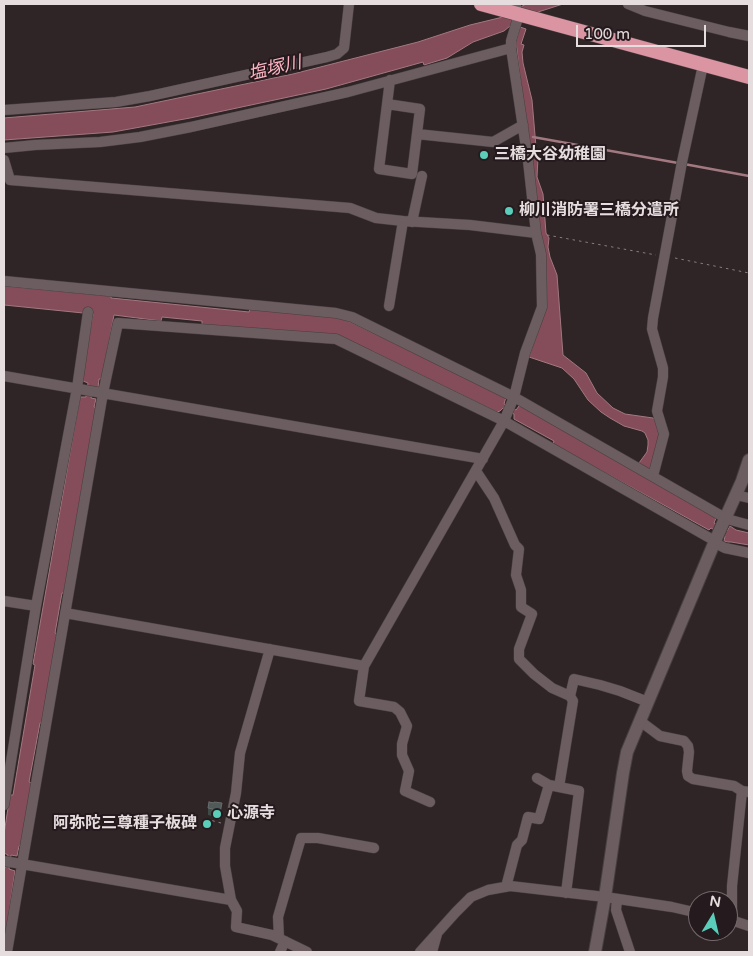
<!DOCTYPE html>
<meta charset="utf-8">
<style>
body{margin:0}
#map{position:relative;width:753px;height:956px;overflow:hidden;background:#2f2426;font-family:"Varela Round",sans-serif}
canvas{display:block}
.frame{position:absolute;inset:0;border:5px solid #e5ddde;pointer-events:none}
.north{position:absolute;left:688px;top:891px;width:50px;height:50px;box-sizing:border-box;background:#251a1d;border:1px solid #72686a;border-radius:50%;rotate:9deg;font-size:14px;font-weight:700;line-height:20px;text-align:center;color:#e5ddde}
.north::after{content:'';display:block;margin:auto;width:18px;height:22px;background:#5bcebb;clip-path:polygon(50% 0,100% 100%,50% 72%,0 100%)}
.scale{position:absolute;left:576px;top:25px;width:130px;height:22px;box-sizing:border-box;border:2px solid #e5ddde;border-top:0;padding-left:6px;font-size:15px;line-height:18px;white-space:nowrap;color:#e5ddde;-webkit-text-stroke:4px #251a1d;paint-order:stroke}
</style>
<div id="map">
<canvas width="753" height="956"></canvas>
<div class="frame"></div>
<div class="north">N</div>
<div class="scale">100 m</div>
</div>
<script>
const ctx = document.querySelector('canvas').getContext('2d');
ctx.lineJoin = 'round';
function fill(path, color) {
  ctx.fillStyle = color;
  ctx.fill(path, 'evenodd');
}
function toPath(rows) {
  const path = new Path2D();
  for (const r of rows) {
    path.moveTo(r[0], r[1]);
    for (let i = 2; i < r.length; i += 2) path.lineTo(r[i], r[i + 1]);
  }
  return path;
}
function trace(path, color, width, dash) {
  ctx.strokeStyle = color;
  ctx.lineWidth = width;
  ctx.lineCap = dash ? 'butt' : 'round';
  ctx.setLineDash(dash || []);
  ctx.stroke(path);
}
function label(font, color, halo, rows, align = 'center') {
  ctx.font = font + ' "Varela Round","Noto Sans JP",sans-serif';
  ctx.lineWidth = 4;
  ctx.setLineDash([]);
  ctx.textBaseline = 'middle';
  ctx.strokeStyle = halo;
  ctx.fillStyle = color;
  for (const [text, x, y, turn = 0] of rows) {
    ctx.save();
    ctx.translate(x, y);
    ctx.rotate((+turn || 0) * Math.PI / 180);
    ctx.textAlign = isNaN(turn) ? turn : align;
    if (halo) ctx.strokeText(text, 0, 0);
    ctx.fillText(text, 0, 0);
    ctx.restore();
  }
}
const water = toPath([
 [526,4,563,4,538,12,510,26,504,31,473,42,447,58,424,65,423,62,326,89,190,118,113,132,4,140,4,118,135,107,293,74,418,42,470,25,503,17,526,4],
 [520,27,526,29,521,44,524,45,522,52,523,63,532,100,536,147,538,158,537,177,543,194,546,233,549,238,548,247,550,257,557,275,563,355,586,373,597,393,613,408,625,414,653,418,657,420,660,435,654,466,648,469,639,463,647,452,648,445,648,440,645,433,642,431,624,426,610,418,601,412,588,400,574,379,562,368,529,357,546,307,540,240,516,42,520,27],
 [4,286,111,296,111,298,249,312,250,309,336,316,346,320,506,397,504,404,516,410,519,406,523,407,716,518,714,523,727,531,730,526,736,530,749,533,749,545,731,542,728,542,724,541,725,536,711,528,709,530,553,444,554,441,514,419,514,414,503,408,500,411,497,412,372,351,337,337,202,325,202,321,162,317,161,321,114,315,102,379,99,379,98,388,93,387,91,398,96,399,94,407,96,408,64,593,62,593,55,633,58,634,42,723,40,723,29,782,32,783,21,845,19,846,17,856,11,855,9,869,15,871,4,945,4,868,5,868,8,855,4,853,4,834,10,795,13,795,35,665,33,664,80,397,86,397,88,383,83,381,82,375,93,314,4,305,4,286]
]);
const stream = toPath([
 [533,137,678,163],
 [684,164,749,176]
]);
const path = toPath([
 [547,235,656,255],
 [675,258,749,273],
 [206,819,221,823]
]);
const minor = toPath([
 [628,4,645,11,729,32,749,36],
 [387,104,420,109,412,174,379,169,390,80],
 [4,110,116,102,150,96,327,57,337,54,344,48,349,4],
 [417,134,493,142,523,125],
 [4,148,35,145,100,142,140,137,191,127,348,92,511,48],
 [4,160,10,180,350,208,376,218,403,221,470,225,536,233],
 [412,222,422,176],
 [4,281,336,313,352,317,514,397,727,519,749,525],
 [389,306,403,221],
 [4,376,483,459],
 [476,471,494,498,515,545,519,549,516,575,521,590,521,607,532,614,519,649,519,659,534,674,552,688,570,696,574,679,600,685,620,691,648,702],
 [653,476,664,434,657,411,663,377,663,368,652,329,653,318,682,162,703,65],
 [736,495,749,498],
 [715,543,725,548,749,553],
 [4,601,36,606],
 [65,613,364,666,504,421,514,397,525,353,542,307,541,254,536,233,528,161,511,48,511,41,517,21,516,13,516,4],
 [270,649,240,753,236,793,225,848,225,866,231,900,237,911,236,927,272,935,307,952],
 [364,666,359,701,394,707,400,712,407,726,402,744,402,755,409,771,405,791,430,802],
 [640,721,660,736,684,741,688,746,689,752,687,771,688,776,693,779,734,786,742,791,749,792],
 [537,778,549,785,579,791,566,893],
 [559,787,573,701,570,696],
 [4,805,36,606,77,388,88,312],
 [4,861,231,900],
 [506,887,517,845,522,840,528,817,539,819,549,785],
 [617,899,616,910,630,952],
 [728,919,749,926],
 [732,920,732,886,742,791],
 [279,938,278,917,301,838,318,838,374,848],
 [7,952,103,393,118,323,336,339,504,421,715,541],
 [280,952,285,941],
 [420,952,456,912,471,897,488,890,510,886,605,897,672,907,698,913],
 [432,952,437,934]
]);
const tertiary = toPath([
 [595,952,605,897,623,773,627,752,715,541,742,481,749,460]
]);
const trunk = toPath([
 [481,4,749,77]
]);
const wall = toPath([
 [208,808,222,811,220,820,212,818,212,816,208,815]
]);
const shadedWall = toPath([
 [222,803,222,811,220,820,220,812]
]);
const building = toPath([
 [209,802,214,803,214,802,222,803,220,812,212,811,213,809,208,808,209,802]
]);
const markers = [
 [484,155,5,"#5bcebb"],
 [509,211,5,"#5bcebb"],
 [217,814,5,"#5bcebb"],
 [207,824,5,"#5bcebb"]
];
const poiNames = [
 ["三橋大谷幼稚園",494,155],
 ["柳川消防署三橋分遣所",519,211],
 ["心源寺",227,814],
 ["阿弥陀三尊種子板碑",197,824,"right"]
];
const waterNames = [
 ["塩塚川",275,69,-13]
];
fill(water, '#854c59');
trace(water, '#a27881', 1);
trace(stream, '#a27881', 2.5);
trace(minor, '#483f41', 11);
trace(tertiary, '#483f41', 14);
trace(trunk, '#483f41', 15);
trace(path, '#897f81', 1, [2.5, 4]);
trace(minor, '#6b5d60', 10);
trace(tertiary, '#6b5d60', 12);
trace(trunk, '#da94a2', 14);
fill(wall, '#3f4a47');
fill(shadedWall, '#313433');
fill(building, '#505a58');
trace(building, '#686e6d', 1);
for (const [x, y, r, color] of markers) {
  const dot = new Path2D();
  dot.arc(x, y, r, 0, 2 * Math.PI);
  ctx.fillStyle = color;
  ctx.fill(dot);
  trace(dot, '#251a1d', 2);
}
label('bold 16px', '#e5ddde', '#251a1d', poiNames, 'left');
label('italic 18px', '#fdb4c3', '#251a1d', waterNames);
</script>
